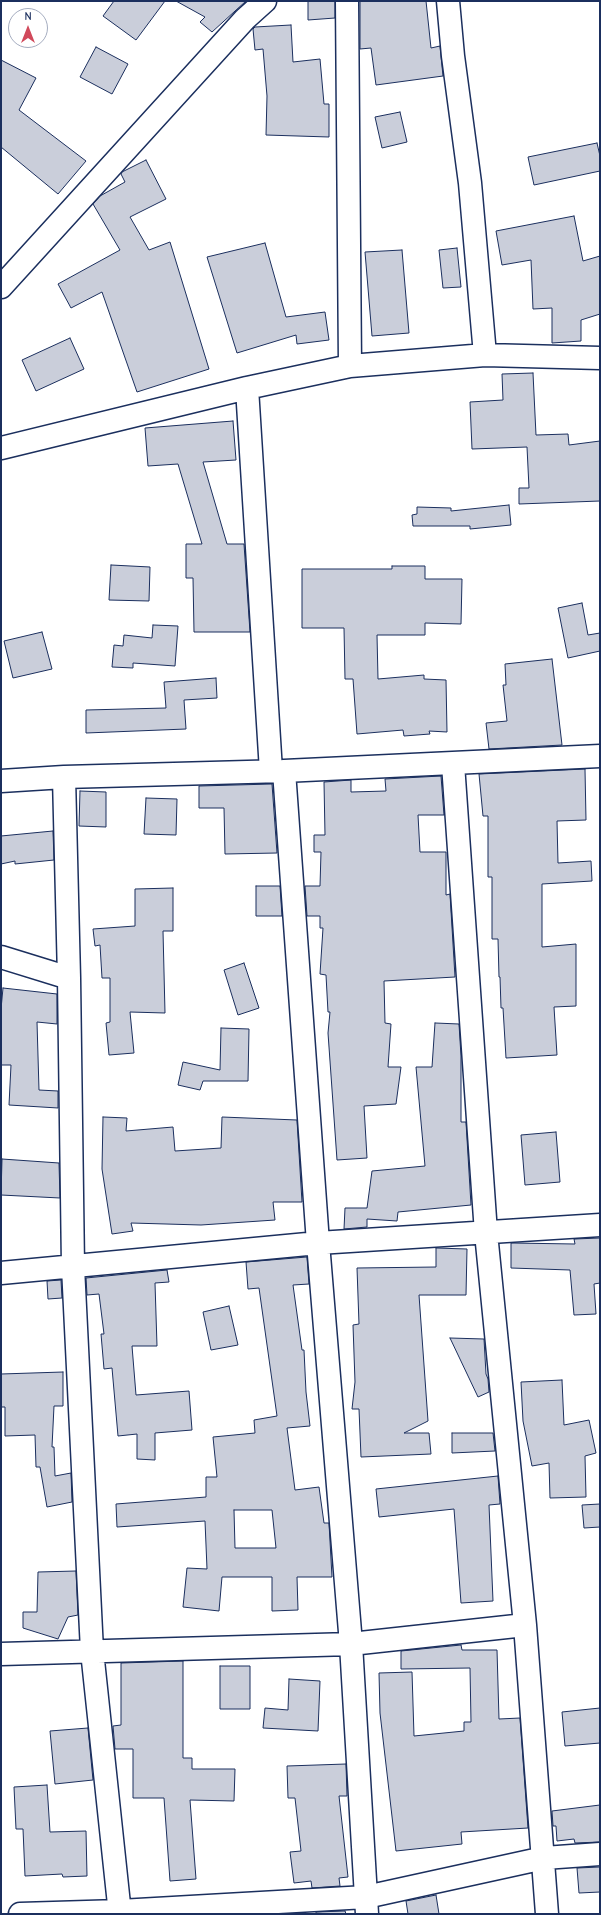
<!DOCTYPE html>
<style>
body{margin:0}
#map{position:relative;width:601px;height:1915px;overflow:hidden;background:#fff;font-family:"Comic Neue",sans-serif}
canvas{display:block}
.frame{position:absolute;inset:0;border:2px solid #1b2f5e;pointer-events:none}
.north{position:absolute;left:8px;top:8px;width:40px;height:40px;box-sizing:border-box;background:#fff;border:1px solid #a4acbf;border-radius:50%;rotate:0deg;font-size:11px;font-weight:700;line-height:16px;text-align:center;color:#1b2f5e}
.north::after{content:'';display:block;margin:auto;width:14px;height:18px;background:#d1495b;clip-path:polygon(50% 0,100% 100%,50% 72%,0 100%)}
</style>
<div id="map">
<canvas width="601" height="1915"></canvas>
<div class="frame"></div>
<div class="north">N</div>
</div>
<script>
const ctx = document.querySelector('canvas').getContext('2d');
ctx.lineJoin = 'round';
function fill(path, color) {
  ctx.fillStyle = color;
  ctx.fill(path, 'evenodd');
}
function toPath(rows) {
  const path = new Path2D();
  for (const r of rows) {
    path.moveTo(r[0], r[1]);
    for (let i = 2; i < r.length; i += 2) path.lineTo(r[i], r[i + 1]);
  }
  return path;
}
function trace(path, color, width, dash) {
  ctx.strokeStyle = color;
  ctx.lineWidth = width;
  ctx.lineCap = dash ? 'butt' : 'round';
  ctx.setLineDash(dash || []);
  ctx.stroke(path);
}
const building = toPath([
 [114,1,165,1,136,40,103,16,114,1],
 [176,1,246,1,212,32,200,22,205,17,176,1],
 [308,1,335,1,335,18,308,20,308,1],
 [360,1,426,1,431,48,440,46,443,76,376,85,371,48,360,49,360,1],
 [291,25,293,62,320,59,324,104,329,104,329,137,266,135,267,96,263,49,255,50,253,29,255,27,291,25],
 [96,47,128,64,112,94,80,77,96,47],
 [1,60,36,78,19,110,86,161,58,194,1,147,1,60],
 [400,112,407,142,382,148,375,117,400,112],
 [597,143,600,156,600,171,534,185,528,157,597,143],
 [146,160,166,199,130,217,149,250,170,242,209,369,137,392,102,292,71,308,58,284,120,250,93,204,100,196,125,182,121,174,122,172,146,160],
 [574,216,583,261,600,256,600,314,581,320,581,341,552,343,552,308,533,309,531,260,502,265,496,231,574,216],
 [265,243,286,317,325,312,329,340,297,344,296,335,237,353,207,257,265,243],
 [457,248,461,287,443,288,439,250,457,248],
 [402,250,409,333,372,336,365,252,402,250],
 [70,338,84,369,36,391,22,360,70,338],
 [533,373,536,435,568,434,569,445,600,441,600,501,519,504,519,488,529,488,527,447,472,449,470,402,503,400,502,374,533,373],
 [233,421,236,460,203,462,227,544,244,544,250,632,194,632,193,578,186,578,186,544,202,544,178,464,148,466,145,428,233,421],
 [509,505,511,525,470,529,470,526,413,526,412,515,417,514,417,507,451,508,451,511,509,505],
 [111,565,150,567,149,601,109,600,111,565],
 [392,566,425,566,425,579,462,579,461,624,425,623,425,635,377,635,378,679,424,675,424,679,446,680,447,732,429,731,430,734,404,736,403,730,357,734,353,679,345,679,344,628,302,628,302,569,392,569,392,566],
 [582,603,588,635,600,633,600,651,568,658,558,608,582,603],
 [153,625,178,626,175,666,133,663,133,668,112,667,114,645,123,646,124,635,152,638,153,625],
 [42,632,52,669,13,678,4,641,42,632],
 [552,659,562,745,489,749,486,723,507,721,503,685,506,685,505,664,552,659],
 [216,678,217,698,184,700,186,729,86,733,86,710,166,708,164,682,216,678],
 [585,769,586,820,557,821,558,863,591,861,592,881,542,884,542,947,576,944,576,1006,554,1007,557,1055,506,1058,503,1008,501,1008,500,977,499,977,498,939,492,939,492,877,488,877,488,816,483,816,479,774,585,769],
 [441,776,444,815,418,815,420,852,446,852,446,895,450,894,455,977,384,981,385,1023,391,1024,388,1067,401,1067,396,1104,364,1106,367,1158,337,1160,328,1033,330,1012,328,1012,326,975,320,974,323,928,320,928,320,916,307,916,305,886,320,886,321,852,314,852,314,835,325,835,324,782,351,780,351,792,386,791,385,779,441,776],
 [272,784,277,853,225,854,224,808,199,808,199,786,272,784],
 [80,791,106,792,106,827,79,826,80,791],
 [146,798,177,799,176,835,144,834,146,798],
 [53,831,54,860,15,864,15,861,1,864,1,836,53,831],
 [256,886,280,886,282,916,256,916,256,886],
 [173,888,173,931,163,931,165,1013,130,1012,134,1053,109,1055,106,1023,110,1022,110,978,102,978,100,945,95,946,93,929,135,926,135,889,173,888],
 [244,963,259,1008,238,1015,224,970,244,963],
 [3,988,57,994,57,1024,37,1022,39,1090,58,1091,58,1108,9,1105,11,1065,1,1065,1,1009,3,988],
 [435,1023,459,1024,461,1056,461,1122,466,1122,471,1205,398,1212,397,1221,367,1219,367,1227,344,1229,345,1208,367,1208,372,1171,425,1166,416,1067,432,1067,435,1023],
 [221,1028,249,1029,248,1081,203,1081,200,1090,178,1085,183,1062,220,1070,221,1028],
 [103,1117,127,1118,126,1131,173,1127,175,1151,221,1148,222,1117,297,1120,302,1202,273,1202,275,1220,201,1225,131,1223,133,1231,112,1234,102,1169,103,1117],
 [556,1132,560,1182,525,1185,521,1135,556,1132],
 [2,1159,59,1163,60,1198,1,1195,2,1159],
 [600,1238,600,1283,594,1284,596,1314,574,1315,570,1270,511,1268,511,1243,575,1244,574,1239,600,1238],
 [436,1248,467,1249,466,1295,419,1295,428,1421,404,1433,429,1433,431,1454,361,1457,359,1409,352,1409,355,1382,353,1325,359,1324,357,1268,436,1267,436,1248],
 [307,1257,309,1284,293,1285,302,1350,304,1350,306,1392,310,1426,287,1428,295,1490,319,1487,324,1523,329,1523,332,1577,297,1577,298,1610,272,1611,272,1577,222,1577,219,1611,183,1607,187,1568,207,1569,205,1521,117,1527,116,1504,206,1497,206,1477,217,1477,213,1437,255,1433,254,1420,277,1416,259,1288,248,1289,246,1262,307,1257],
 [234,1510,272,1510,276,1548,235,1548,234,1510],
 [167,1270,169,1282,155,1283,157,1346,132,1346,136,1395,189,1391,192,1430,155,1433,155,1460,137,1459,137,1434,118,1436,112,1368,104,1369,101,1334,104,1334,99,1294,87,1295,86,1278,167,1270],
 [61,1280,62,1298,48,1299,47,1281,61,1280],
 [229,1306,238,1345,211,1350,203,1312,229,1306],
 [450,1338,484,1339,486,1374,488,1379,489,1392,478,1397,450,1338],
 [63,1372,63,1406,54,1406,52,1447,54,1447,55,1476,71,1473,72,1502,47,1507,40,1467,36,1467,35,1435,5,1436,5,1407,1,1407,1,1374,63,1372],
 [562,1380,564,1425,589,1420,596,1453,585,1456,586,1497,550,1498,549,1463,532,1466,523,1421,521,1382,562,1380],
 [452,1433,493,1433,495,1451,452,1453,452,1433],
 [498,1476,500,1504,489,1505,493,1601,461,1603,454,1509,379,1517,376,1489,498,1476],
 [600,1504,600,1527,584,1528,582,1505,600,1504],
 [76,1571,78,1615,68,1617,58,1639,23,1628,23,1612,37,1612,38,1572,76,1571],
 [461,1645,462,1650,497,1650,499,1719,520,1718,528,1828,461,1832,462,1844,396,1851,380,1713,379,1673,412,1672,414,1736,464,1731,464,1722,471,1722,470,1668,401,1669,401,1651,461,1645],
 [183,1661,183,1758,192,1758,192,1769,235,1769,234,1801,190,1800,196,1879,170,1881,164,1798,133,1798,133,1749,115,1749,113,1726,121,1725,121,1663,183,1661],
 [220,1666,250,1666,250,1709,220,1709,220,1666],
 [289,1679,320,1681,318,1731,263,1728,265,1708,288,1710,289,1679],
 [600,1708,600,1743,565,1746,562,1712,600,1708],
 [88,1728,93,1780,55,1784,50,1731,88,1728],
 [346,1764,347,1796,339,1796,348,1877,339,1878,340,1886,312,1888,311,1881,294,1883,290,1852,301,1851,295,1798,288,1798,287,1766,346,1764],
 [47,1785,50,1832,86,1831,87,1876,63,1877,62,1874,25,1876,23,1829,16,1829,14,1787,47,1785],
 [600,1805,600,1842,575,1843,574,1839,557,1841,556,1826,553,1826,552,1811,600,1805],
 [600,1867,600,1892,579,1893,577,1868,600,1867],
 [436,1895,439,1914,408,1914,406,1901,436,1895],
 [345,1911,346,1914,316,1914,316,1912,345,1911]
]);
const minor = toPath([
 [347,1,350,366],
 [448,1,453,56,470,183,485,355],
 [1,287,245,19,265,1],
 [247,388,271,771],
 [1,448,247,388,350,366,485,355,600,358],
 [453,764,486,1233,525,1625,547,1914],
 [284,771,318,1243,351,1644,367,1914],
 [64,777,69,978,73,1267,92,1651,120,1914],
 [1,781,64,777,284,771,600,756],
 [1,957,69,978],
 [1,1273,318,1243,600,1225],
 [1,1654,351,1644,525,1625],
 [20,1914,120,1911,366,1897,544,1858,600,1854]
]);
fill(building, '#caceda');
trace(building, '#1b2f5e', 1);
trace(minor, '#1b2f5e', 25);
trace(minor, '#fff', 22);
</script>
